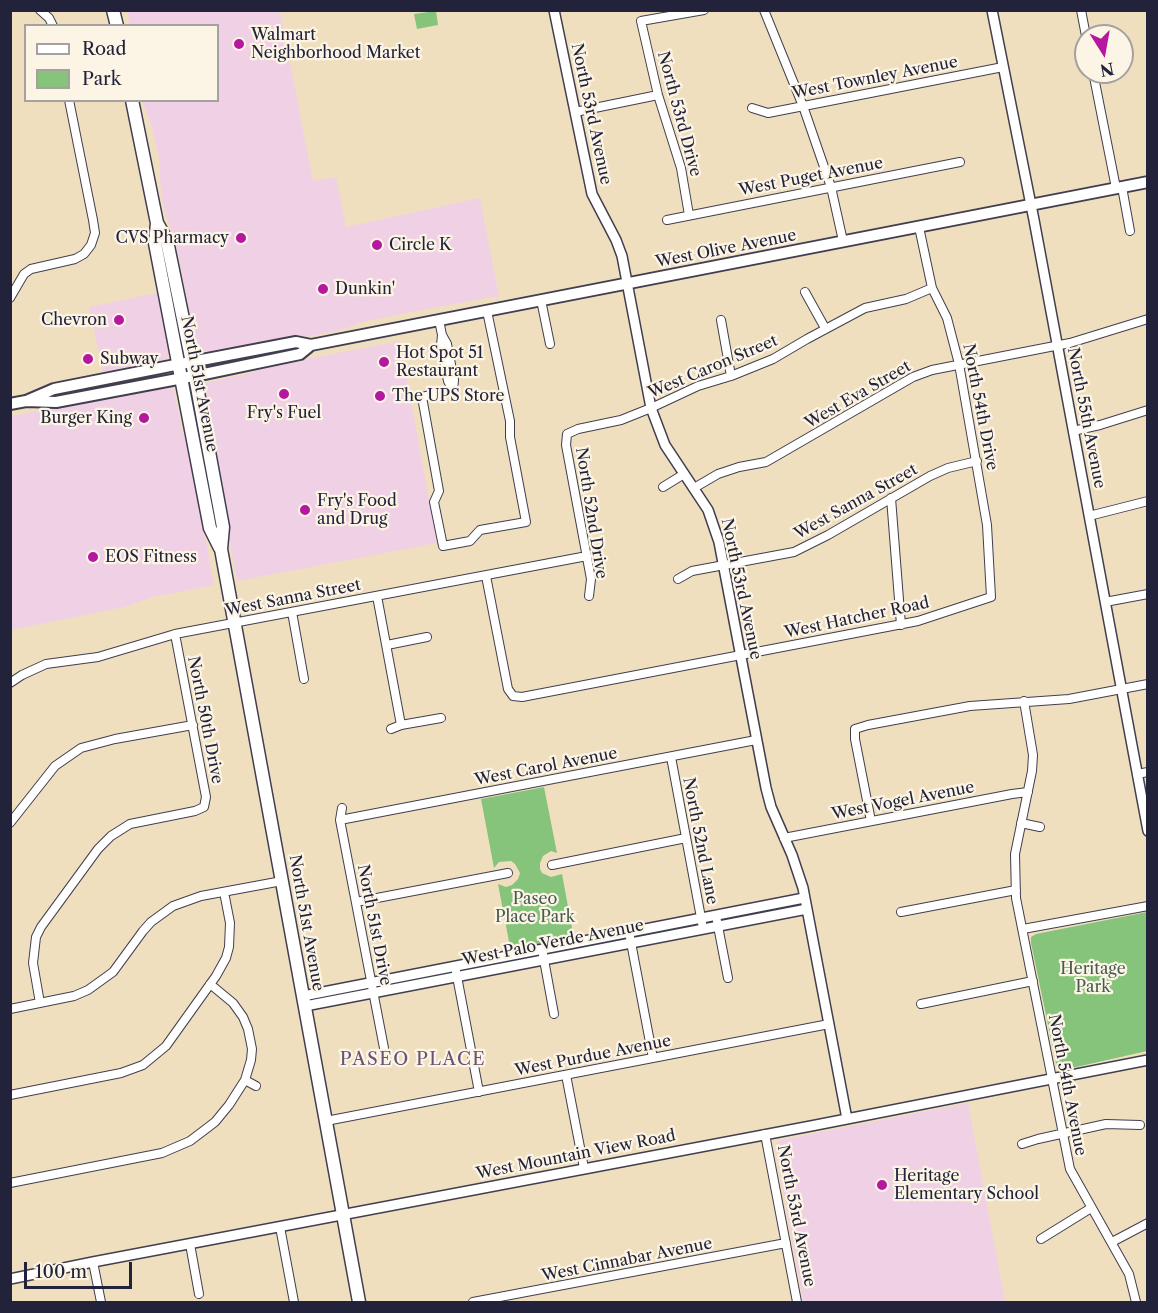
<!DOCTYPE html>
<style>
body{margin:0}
#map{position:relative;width:1158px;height:1313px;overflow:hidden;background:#f0dfbf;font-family:"Libre Caslon Text",serif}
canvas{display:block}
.frame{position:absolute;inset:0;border:12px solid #22223b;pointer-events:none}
.legend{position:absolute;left:24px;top:24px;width:195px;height:78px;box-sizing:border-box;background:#fcf5e5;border:2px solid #a5a1a1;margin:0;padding:8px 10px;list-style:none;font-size:18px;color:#22223b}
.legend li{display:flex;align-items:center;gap:12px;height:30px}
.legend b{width:30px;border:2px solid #a5a1a1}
.north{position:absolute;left:1074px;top:24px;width:60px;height:60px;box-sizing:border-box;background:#fcf5e5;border:2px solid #a5a1a1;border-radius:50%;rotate:169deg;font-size:16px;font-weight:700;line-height:24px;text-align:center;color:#22223b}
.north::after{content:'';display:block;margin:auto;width:21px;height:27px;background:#b5179e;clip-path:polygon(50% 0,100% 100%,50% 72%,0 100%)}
.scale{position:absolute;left:24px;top:1262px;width:108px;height:27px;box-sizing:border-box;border:3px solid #22223b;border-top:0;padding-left:8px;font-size:18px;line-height:21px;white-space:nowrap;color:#22223b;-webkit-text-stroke:4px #fcf5e5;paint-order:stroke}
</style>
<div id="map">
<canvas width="1158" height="1313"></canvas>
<div class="frame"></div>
<ul class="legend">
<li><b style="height:8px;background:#fff"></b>Road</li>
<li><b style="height:16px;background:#86c47b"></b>Park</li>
</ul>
<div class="north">N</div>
<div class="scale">100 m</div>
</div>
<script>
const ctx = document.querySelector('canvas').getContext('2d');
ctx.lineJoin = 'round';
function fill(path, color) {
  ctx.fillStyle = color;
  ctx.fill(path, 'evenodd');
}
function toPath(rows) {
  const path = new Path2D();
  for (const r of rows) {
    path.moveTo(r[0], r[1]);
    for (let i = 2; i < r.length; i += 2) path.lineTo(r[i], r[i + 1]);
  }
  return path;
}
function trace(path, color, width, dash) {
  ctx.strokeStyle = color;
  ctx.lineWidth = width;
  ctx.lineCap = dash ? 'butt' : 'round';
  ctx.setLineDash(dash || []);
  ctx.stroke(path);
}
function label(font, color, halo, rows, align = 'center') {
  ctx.font = font + ' "Libre Caslon Text",serif';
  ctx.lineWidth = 4.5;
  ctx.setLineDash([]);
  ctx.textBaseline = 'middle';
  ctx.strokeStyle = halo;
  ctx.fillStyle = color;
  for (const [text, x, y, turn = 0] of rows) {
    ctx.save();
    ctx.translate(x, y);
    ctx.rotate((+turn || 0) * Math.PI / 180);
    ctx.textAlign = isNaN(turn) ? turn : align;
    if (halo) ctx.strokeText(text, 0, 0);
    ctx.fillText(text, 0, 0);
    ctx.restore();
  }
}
const built = toPath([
 [127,11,280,11,313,181,336,177,346,227,480,198,499,297,485,298,366,321,341,330,290,340,261,342,210,352,199,349,196,343,174,236,165,213,161,193,159,159,152,127,142,101,218,100,218,26,130,25],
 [157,293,169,351,168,357,165,360,103,372,89,307],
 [400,341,437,543,237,581,202,395,202,388,205,383,247,374,269,366],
 [166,386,173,387,183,433,190,451,214,585,153,597,124,607,11,630,11,416],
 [968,1103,1005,1302,803,1302,775,1144,781,1140]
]);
const green = toPath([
 [436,11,438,25,417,29,414,14],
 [544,787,557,853,551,851,543,856,540,863,540,869,542,873,551,877,562,874,574,939,511,952,498,884,506,887,512,885,518,879,520,873,515,864,511,861,499,862,494,868,481,799],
 [1147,912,1147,1051,1063,1070,1057,1068,1031,943,1031,937,1036,934]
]);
const minor = toPath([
 [40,10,49,18,53,26],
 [764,10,803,106,831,187,843,241],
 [1081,10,1086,36],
 [1093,72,1116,188],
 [752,108,768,113,1003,67],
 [575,112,658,95],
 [1122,187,1130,231],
 [689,215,681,168,658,95,641,21,704,10],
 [667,220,960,162],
 [805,292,825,328],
 [10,298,24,274,31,269,75,259,84,254,91,245,95,233,93,220,69,100],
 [541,300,550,344],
 [439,320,442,335,447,344,454,380,453,390],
 [721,320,731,376],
 [442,335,441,345,448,381,453,390],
 [453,390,422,397,439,491,434,502,443,546,470,541,480,530,526,522,510,437,510,421,487,311],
 [1073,431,1100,425,1148,410],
 [663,487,684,474],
 [694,488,718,474,739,467,766,462,913,377,932,370,1070,343,1148,319],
 [891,498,901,625],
 [1089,516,1148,501],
 [486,576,508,689,513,696,522,697,918,621,991,597,987,525,959,364,947,318,932,288,919,227],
 [678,579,692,571,794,552,828,535,930,476,948,468,977,461],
 [377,596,401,725],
 [589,596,591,579,566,445,567,434,578,429,621,420,651,408,698,386,731,376,773,359,807,339,865,308,906,299,932,288],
 [1105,602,1148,594],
 [292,612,304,679],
 [387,645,427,637],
 [10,683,22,675,46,664,98,657,175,634,587,556],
 [1024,701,1033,755,1032,771,1015,854,1016,898,1070,1169,1129,1274,1136,1302],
 [391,729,401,725,441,718],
 [671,757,702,923],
 [1137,774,1148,772],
 [342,808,340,820,384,1048],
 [340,820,756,740],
 [871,821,855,739,855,729,868,725,970,706,1069,699,1148,684],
 [10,823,55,766,81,748,115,739,193,725],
 [1021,823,1040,827],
 [784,838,1012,794,1028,792],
 [552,865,686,838],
 [356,902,508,873],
 [901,912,1016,890],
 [717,921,728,978],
 [1023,929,1148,906],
 [629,932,653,1058],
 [542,949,554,1014],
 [455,966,479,1092],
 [40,1003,33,963,36,937,41,927,98,849,111,836,130,824,195,811,204,807,206,797,175,634],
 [921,1004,1033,981],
 [10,1009,74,996,88,990,113,972,143,931,151,922,173,906,201,896,282,881],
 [566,1075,584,1168],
 [245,1080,256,1086],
 [10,1095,121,1073,143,1065,166,1046,216,976,226,958,229,947,230,923,224,892],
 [326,1121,829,1024],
 [765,1134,797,1302],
 [1022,1144,1038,1139,1106,1124,1140,1125],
 [10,1183,162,1153,190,1141,215,1122,229,1105,245,1080,251,1060,252,1049,248,1029,243,1017,233,1003,210,984],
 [280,1227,294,1302],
 [1041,1239,1091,1208],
 [1112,1242,1148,1223],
 [190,1244,199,1294],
 [93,1262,101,1302],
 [473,1302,786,1243]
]);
const tertiary = toPath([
 [554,10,592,194,616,240,622,256,651,408,665,445,708,510,719,542,766,788,771,807,792,855,803,888,847,1119],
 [992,10,1034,220,1148,831],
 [303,996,804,898],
 [305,1006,807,909],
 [10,1279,93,1262,811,1126,1148,1060]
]);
const secondary = toPath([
 [26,401,54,389,170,366,296,342,311,345,1148,182],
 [10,404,26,401,56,402,204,374,300,354,311,345]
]);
const primary = toPath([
 [113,10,117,26],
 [132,100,157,223,167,241,197,387,223,527,221,549,359,1302],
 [157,223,155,243,210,528,220,548]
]);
const markers = [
 [239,44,6,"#b5179e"],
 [241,238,6,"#b5179e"],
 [377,245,6,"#b5179e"],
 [323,289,6,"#b5179e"],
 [119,320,6,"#b5179e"],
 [88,359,6,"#b5179e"],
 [384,362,6,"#b5179e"],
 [284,394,6,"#b5179e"],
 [380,396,6,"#b5179e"],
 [144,418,6,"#b5179e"],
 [305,510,6,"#b5179e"],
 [93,557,6,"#b5179e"],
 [882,1185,6,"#b5179e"]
];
const poiNames = [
 ["Walmart",251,35],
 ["Neighborhood Market",251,53],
 ["CVS Pharmacy",229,238,"right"],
 ["Circle K",389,245],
 ["Dunkin'",335,289],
 ["Chevron",107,320,"right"],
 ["Hot Spot 51",396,353],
 ["Restaurant",396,371],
 ["Subway",100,359],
 ["The UPS Store",392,396],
 ["Fry's Fuel",284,413,"center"],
 ["Burger King",132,418,"right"],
 ["Fry's Food",317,501],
 ["and Drug",317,519],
 ["EOS Fitness",105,557],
 ["Heritage",894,1176],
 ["Elementary School",894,1194]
];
const streetNames = [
 ["West Townley Avenue",875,78,-11],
 ["North 53rd Avenue",591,114,78],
 ["North 53rd Drive",679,114,75],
 ["West Puget Avenue",811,177,-11],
 ["West Olive Avenue",726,249,-11],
 ["West Caron Street",713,367,-23],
 ["North 51st Avenue",199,384,79],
 ["West Eva Street",858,395,-30],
 ["North 54th Drive",980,407,79],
 ["North 55th Avenue",1086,418,79],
 ["West Sanna Street",856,502,-29],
 ["North 52nd Drive",591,513,81],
 ["North 53rd Avenue",741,589,78],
 ["West Sanna Street",293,598,-11],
 ["West Hatcher Road",857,618,-12],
 ["North 50th Drive",205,720,79],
 ["West Carol Avenue",546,767,-11],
 ["West Vogel Avenue",903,801,-11],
 ["North 52nd Lane",700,841,79],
 ["North 51st Avenue",306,923,80],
 ["North 51st Drive",374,925,79],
 ["West Palo Verde Avenue",553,943,-11],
 ["West Purdue Avenue",593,1056,-11],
 ["North 54th Avenue",1067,1085,79],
 ["West Mountain View Road",576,1155,-11],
 ["North 53rd Avenue",796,1216,79],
 ["West Cinnabar Avenue",627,1260,-11]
];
const parkNames = [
 ["Paseo",535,899],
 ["Place Park",535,917],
 ["Heritage",1093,969],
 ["Park",1093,987]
];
const neighbourhoodNames = [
 ["PASEO PLACE",413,1060]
];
fill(built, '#f0d0e5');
fill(green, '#86c47b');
trace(minor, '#413e4f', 10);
trace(tertiary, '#413e4f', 12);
trace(secondary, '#413e4f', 14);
trace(primary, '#413e4f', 15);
trace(minor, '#fff', 8);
trace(tertiary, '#fff', 9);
trace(secondary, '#fff', 10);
trace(primary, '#fff', 12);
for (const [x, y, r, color] of markers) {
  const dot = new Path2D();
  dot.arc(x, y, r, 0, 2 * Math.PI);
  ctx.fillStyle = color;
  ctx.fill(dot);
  trace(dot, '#fcf5e5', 2);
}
label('16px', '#22223b', '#fcf5e5', poiNames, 'left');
label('16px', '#22223b', '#fcf5e5', streetNames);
label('16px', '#455b51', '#fcf5e5', parkNames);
ctx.letterSpacing = '1.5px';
label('18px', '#675274', '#fcf5e5', neighbourhoodNames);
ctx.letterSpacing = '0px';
</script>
